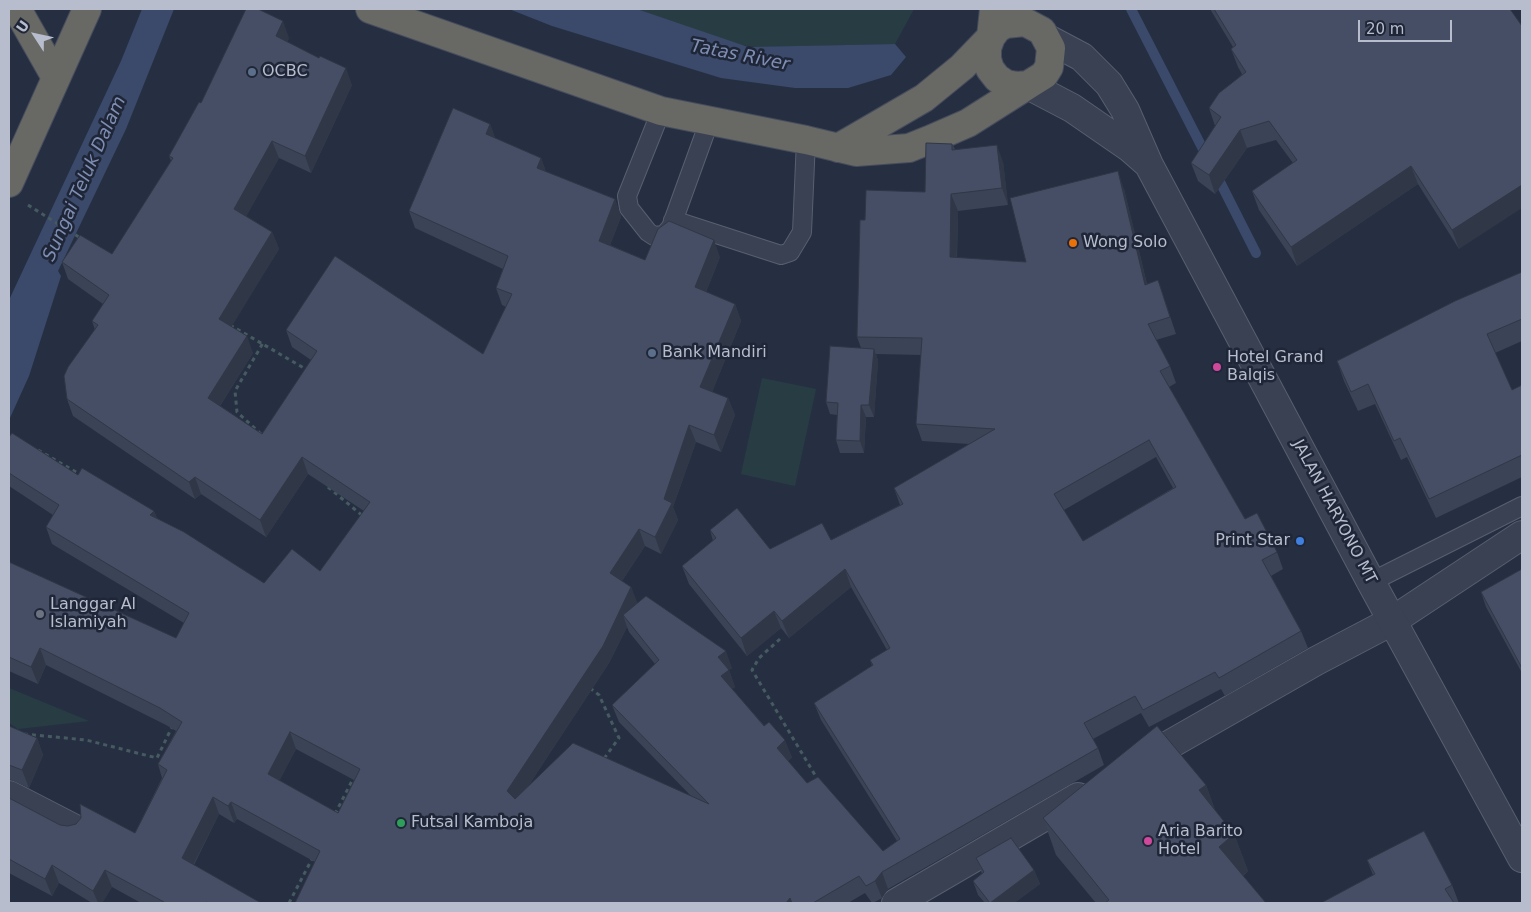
<!DOCTYPE html>
<style>
body{margin:0}
#map{position:relative;width:1531px;height:912px;overflow:hidden;background:#262f42;font-family:"DejaVu Sans",sans-serif}
canvas{display:block}
.frame{position:absolute;inset:0;border:10px solid #b7bdcc;pointer-events:none}
.north{position:absolute;left:10px;top:10px;width:50px;height:50px;-webkit-text-stroke:4px #1f2637;paint-order:stroke;rotate:305deg;font-size:14px;font-weight:700;line-height:20px;text-align:center;color:#b7bdcc}
.north::after{content:'';display:block;margin:auto;width:18px;height:22px;background:#b7bdcc;clip-path:polygon(50% 0,100% 100%,50% 72%,0 100%)}
.scale{position:absolute;left:1358px;top:20px;width:94px;height:22px;box-sizing:border-box;border:2px solid #b7bdcc;border-top:0;padding-left:6px;font-size:15px;line-height:18px;white-space:nowrap;color:#b7bdcc;-webkit-text-stroke:4px #1f2637;paint-order:stroke}
</style>
<div id="map">
<canvas width="1531" height="912"></canvas>
<div class="frame"></div>
<div class="north">U</div>
<div class="scale">20 m</div>
</div>
<script>
const ctx = document.querySelector('canvas').getContext('2d');
ctx.lineJoin = 'round';
function fill(path, color) {
  ctx.fillStyle = color;
  ctx.fill(path, 'evenodd');
}
function toPath(rows) {
  const path = new Path2D();
  for (const r of rows) {
    path.moveTo(r[0], r[1]);
    for (let i = 2; i < r.length; i += 2) path.lineTo(r[i], r[i + 1]);
  }
  return path;
}
function trace(path, color, width, dash) {
  ctx.strokeStyle = color;
  ctx.lineWidth = width;
  ctx.lineCap = dash ? 'butt' : 'round';
  ctx.setLineDash(dash || []);
  ctx.stroke(path);
}
function label(font, color, halo, rows, align = 'center') {
  ctx.font = font + ' "DejaVu Sans",sans-serif';
  ctx.lineWidth = 5;
  ctx.setLineDash([]);
  ctx.textBaseline = 'middle';
  ctx.strokeStyle = halo;
  ctx.fillStyle = color;
  for (const [text, x, y, turn = 0] of rows) {
    ctx.save();
    ctx.translate(x, y);
    ctx.rotate((+turn || 0) * Math.PI / 180);
    ctx.textAlign = isNaN(turn) ? turn : align;
    if (halo) ctx.strokeText(text, 0, 0);
    ctx.fillText(text, 0, 0);
    ctx.restore();
  }
}
const green = toPath([
 [637,9,914,9,895,44,758,47,739,45],
 [762,378,816,389,795,486,741,474],
 [9,688,89,721,18,729,9,723]
]);
const water = toPath([
 [142,9,174,9,126,129,58,271,61,276,29,376,9,420,9,300,121,61],
 [509,9,637,9,748,47,895,44,906,57,891,75,848,88,795,88,721,78,552,26]
]);
const stream = toPath([
 [1131,9,1207,157],
 [1216,174,1256,253]
]);
const path = toPath([
 [28,205,82,239],
 [230,325,309,371],
 [261,434,237,412,235,391,263,343],
 [38,450,81,475],
 [328,487,364,517],
 [780,639,759,658,752,670,818,780],
 [590,688,599,695,619,738,603,760],
 [24,734,86,740,157,758,172,727],
 [335,814,354,777],
 [289,903,313,857]
]);
const service = toPath([
 [661,111,627,196,629,208,648,232,654,236,664,235,671,227,709,122],
 [673,220,781,255,790,252,802,232,806,140],
 [1371,582,1522,506]
]);
const minor = toPath([
 [1139,762,1316,661,1392,621,1522,535],
 [9,795,73,828],
 [896,903,1078,797]
]);
const tertiary = toPath([
 [1048,39,1082,57,1109,84,1125,110,1149,165,1371,582,1522,858],
 [1028,85,1072,108,1130,148,1146,162]
]);
const trunk = toPath([
 [17,9,55,76],
 [370,9,661,111,806,140,856,152,909,148,929,140,968,123,1028,85],
 [838,148,924,98,962,67,991,37,997,29,1005,24,1025,22,1042,31,1051,48,1049,67,1044,75,1028,85,1017,86,1006,84,997,78,990,69,987,59,987,48,991,37,994,9],
 [9,183,87,9]
]);
const wall = toPath([
 [1210,9,1510,9,1459,249,1418,184,1297,266,1259,210,1252,191,1293,163,1276,140,1247,148,1215,194,1198,181,1191,163,1215,126,1209,108,1242,74,1238,67,1231,49,1233,47],
 [289,38,287,42,352,85,311,173,279,158,246,216,272,232,279,249,231,326,253,353,220,406,262,434,311,360,292,347,286,330,483,354,506,307,502,305,496,288,503,269,415,228,409,211,490,124,495,138,541,158,546,172,615,199,621,217,610,245,645,260,720,257,706,292,735,304,741,321,712,392,728,398,735,415,721,452,696,442,673,507,678,520,661,554,645,546,622,581,631,587,637,603,732,668,729,670,735,687,732,689,792,757,788,761,807,783,883,851,897,841,821,720,814,703,872,666,870,660,887,650,851,587,789,638,781,628,747,656,689,584,682,566,713,541,710,530,770,549,831,540,900,505,894,488,969,444,922,441,916,424,921,355,876,354,878,361,874,417,866,417,864,453,840,453,836,440,837,415,830,414,826,402,861,348,857,337,865,220,925,192,952,144,955,149,1003,162,1008,205,958,211,957,258,1026,262,1124,189,1147,284,1158,280,1176,334,1156,340,1170,366,1176,383,1169,387,1245,519,1277,552,1283,569,1271,576,1301,631,1308,648,1225,696,1221,689,1149,727,1141,713,1093,739,1098,748,1104,765,888,889,882,898,873,903,872,903,865,893,848,903,295,903,315,862,237,819,234,823,219,814,194,865,261,903,141,903,112,887,102,903,92,903,59,883,52,896,9,873,9,798,60,825,135,833,162,778,158,764,176,731,166,725,46,665,38,684,9,671,9,562,176,638,184,623,52,544,46,527,53,515,9,486,9,437,78,475,154,511,157,518,264,583,320,571,364,511,308,474,266,537,201,494,195,499,73,416,67,399,95,330,92,321,103,304,68,279,62,262,112,254,171,161,169,156,201,103],
 [1156,457,1173,488,1083,541,1064,510],
 [627,627,629,632,655,664,612,705,619,722,691,796,527,788,609,663],
 [296,749,354,780,338,813,279,781],
 [1522,272,1522,341,1495,353,1512,390,1522,385,1522,477,1436,518,1407,457,1401,460,1375,404,1358,411,1344,381,1337,361],
 [1522,569,1522,673,1486,607,1481,592],
 [9,726,37,738,43,755,29,788,9,779],
 [1206,785,1215,810,1234,834,1248,871,1243,876,1266,903,1096,903,1056,855,1043,818],
 [976,858,1034,870,1040,884,1014,903,985,903,978,895,973,881,982,874],
 [1367,860,1452,885,1459,903,1321,903,1373,875]
]);
const shadedWall = toPath([
 [283,21,289,38,282,53,276,36],
 [346,68,352,85,311,173,305,156],
 [490,124,496,141,486,134],
 [1240,130,1247,148,1215,194,1209,175],
 [272,141,279,158,241,226,234,209],
 [997,145,1003,162,1008,205,1002,188],
 [541,158,547,175,537,168],
 [1411,166,1418,184,1297,266,1291,247],
 [1118,171,1124,189,1151,302,1145,285],
 [1522,185,1522,208,1459,249,1452,230],
 [951,194,958,211,956,274,950,257],
 [615,199,621,217,605,258,599,241],
 [272,232,279,249,226,336,219,319],
 [714,240,720,257,701,304,695,287],
 [735,304,741,321,707,404,700,387],
 [247,336,253,353,214,415,208,398],
 [874,349,878,361,874,417,869,405],
 [728,398,735,415,721,452,714,435],
 [861,405,866,417,864,453,860,441],
 [689,425,696,442,673,507,678,520,661,554,655,537,664,499],
 [302,457,308,474,266,537,260,520],
 [195,477,201,494,195,499,189,482],
 [154,511,161,528,150,515],
 [639,529,645,546,616,590,610,573],
 [845,569,851,587,789,638,782,621],
 [631,587,638,604,623,615,627,627,609,663,513,809,507,791],
 [774,611,781,628,747,656,741,638],
 [40,648,46,665,38,684,31,667],
 [726,651,732,668,729,670,735,687,727,693,721,676,718,657],
 [290,732,296,749,274,791,268,774],
 [37,738,43,755,29,788,22,770],
 [785,740,792,757,783,765,777,748],
 [1206,785,1219,822,1199,790],
 [213,797,219,814,188,875,182,858],
 [231,802,237,819,234,823,228,806],
 [1234,834,1248,871,1232,884,1219,847],
 [52,865,59,883,52,896,45,879],
 [105,870,112,887,102,903,98,903,93,891],
 [1034,870,1040,884,1014,903,990,903],
 [882,872,888,889,882,898,875,881],
 [790,898,791,903,786,903]
]);
const building = toPath([
 [246,9,258,9,283,21,276,36,319,58,320,56,346,68,305,156,272,141,234,209,272,232,219,319,247,336,208,398,262,434,317,351,286,330,335,256,483,354,512,294,496,288,508,256,409,211,453,108,490,124,486,134,541,158,537,168,615,199,599,241,645,260,658,229,669,221,714,240,695,287,735,304,700,387,728,398,714,435,689,425,664,499,672,503,655,537,639,529,610,573,631,587,603,646,507,791,515,799,573,743,709,804,612,705,659,660,623,615,646,596,726,651,718,657,729,670,721,676,764,726,769,722,785,740,777,748,807,783,818,777,883,851,900,839,814,703,873,665,870,660,890,648,845,569,782,621,774,611,741,638,682,566,716,538,710,530,737,508,770,549,822,523,831,540,903,504,894,488,995,429,916,424,922,338,857,337,860,220,865,220,866,190,925,192,926,143,952,144,952,150,997,145,1002,188,951,194,950,257,1026,262,1010,198,1118,171,1145,285,1158,280,1170,317,1148,324,1170,366,1160,371,1245,519,1257,513,1277,552,1262,560,1301,631,1219,678,1215,672,1143,710,1135,696,1084,723,1098,748,882,872,875,881,866,886,859,876,813,903,792,903,790,898,786,903,295,903,320,851,231,802,228,806,213,797,182,858,261,903,208,903,206,902,205,903,163,903,164,902,105,870,93,891,52,865,45,879,9,859,9,798,60,825,68,826,76,824,81,818,80,804,135,833,167,770,158,764,182,722,160,708,40,648,31,667,9,657,9,562,176,638,189,613,46,527,59,505,9,473,9,437,12,433,78,475,82,468,154,511,150,515,184,532,264,583,292,549,320,571,370,502,302,457,260,520,195,477,189,482,67,399,64,376,68,367,98,325,92,321,109,295,62,262,80,235,112,254,173,158,169,156,199,102,201,103,246,9],
 [1149,440,1176,487,1083,541,1054,494,1149,440],
 [290,732,360,769,338,813,268,774,290,732],
 [1214,9,1510,9,1522,26,1522,185,1452,230,1411,166,1291,247,1252,191,1297,160,1269,121,1240,130,1209,175,1191,163,1221,117,1209,108,1219,93,1246,72,1231,49,1236,45,1214,9],
 [1522,272,1522,319,1487,334,1512,390,1522,385,1522,455,1429,499,1400,438,1394,441,1368,384,1351,392,1337,361,1455,301,1522,272],
 [830,346,874,349,869,405,861,405,860,441,836,440,838,403,826,402,830,346],
 [1522,569,1522,668,1481,592,1522,569],
 [9,726,37,738,22,770,9,765,9,726],
 [1157,726,1206,785,1199,790,1234,834,1219,847,1266,903,1105,903,1109,900,1043,818,1157,726],
 [1424,831,1452,885,1445,889,1454,903,1321,903,1375,874,1367,860,1424,831],
 [1011,838,1034,870,990,903,973,881,984,872,976,858,1011,838]
]);
const markers = [
 [252,72,5,"#5c6f8a"],
 [1073,243,5,"#e8710a"],
 [652,353,5,"#5c6f8a"],
 [1217,367,5,"#d1479c"],
 [1300,541,5,"#3f7fe0"],
 [40,614,5,"#6b7280"],
 [401,823,5,"#2e9e5b"],
 [1148,841,5,"#d1479c"]
];
const poiNames = [
 ["OCBC",262,72],
 ["Wong Solo",1083,243],
 ["Bank Mandiri",662,353],
 ["Hotel Grand",1227,358],
 ["Balqis",1227,376],
 ["Print Star",1290,541,"right"],
 ["Langgar Al",50,605],
 ["Islamiyah",50,623],
 ["Futsal Kamboja",411,823],
 ["Aria Barito",1158,832],
 ["Hotel",1158,850]
];
const streetNames = [
 ["JALAN HARYONO MT",1334,512,62]
];
const waterNames = [
 ["Tatas River",740,56,11],
 ["Sungai Teluk Dalam",85,179,-66]
];
fill(green, '#283d43');
fill(water, '#3b4a6b');
trace(stream, '#3b4a6b', 10);
trace(service, '#585f6f', 20);
trace(minor, '#585f6f', 30);
trace(tertiary, '#585f6f', 30);
trace(trunk, '#454c5c', 30);
trace(path, '#465a60', 3, [4, 4]);
trace(service, '#3a4152', 18);
trace(minor, '#3a4152', 28);
trace(tertiary, '#3a4152', 28);
trace(trunk, '#686864', 28);
fill(wall, '#3b4356');
fill(shadedWall, '#303746');
fill(building, '#454e64');
trace(building, '#303746', 1);
for (const [x, y, r, color] of markers) {
  const dot = new Path2D();
  dot.arc(x, y, r, 0, 2 * Math.PI);
  ctx.fillStyle = color;
  ctx.fill(dot);
  trace(dot, '#1f2637', 2);
}
label('16px', '#b7bdcc', '#1f2637', poiNames, 'left');
label('16px', '#b7bdcc', '#1f2637', streetNames);
label('italic 18px', '#7e8eb3', '#1f2637', waterNames);
</script>
